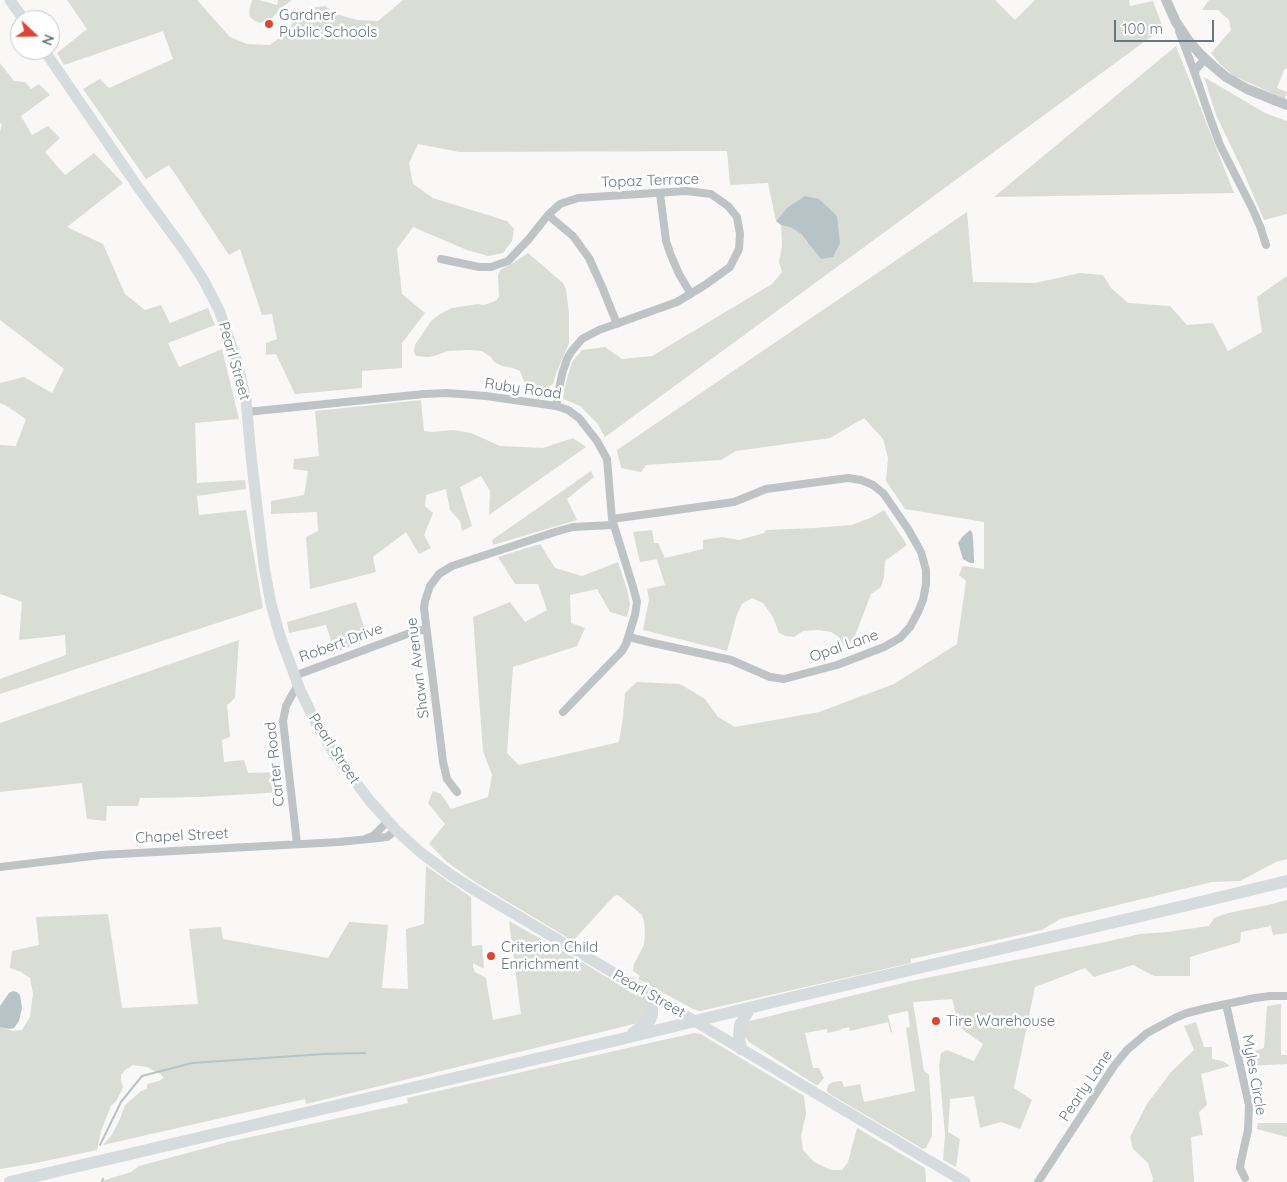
<!DOCTYPE html>
<style>
body{margin:0}
#map{position:relative;width:1287px;height:1182px;overflow:hidden;background:#f9f8f6;font-family:Quicksand,sans-serif}
canvas{display:block}
.north{position:absolute;left:10px;top:10px;width:50px;height:50px;box-sizing:border-box;background:#fff;border:1px solid #c1c9cc;border-radius:50%;rotate:111deg;font-size:14px;font-weight:700;line-height:20px;text-align:center;color:#657780}
.north::after{content:'';display:block;margin:auto;width:18px;height:22px;background:#dc4733;clip-path:polygon(50% 0,100% 100%,50% 72%,0 100%)}
.scale{position:absolute;left:1114px;top:20px;width:100px;height:22px;box-sizing:border-box;border:2px solid #657780;border-top:0;padding-left:6px;font-size:15px;line-height:18px;white-space:nowrap;color:#657780;-webkit-text-stroke:4px #fff;paint-order:stroke}
</style>
<div id="map">
<canvas width="1287" height="1182"></canvas>
<div class="north">N</div>
<div class="scale">100 m</div>
</div>
<script>
const ctx = document.querySelector('canvas').getContext('2d');
ctx.lineJoin = 'round';
function fill(path, color) {
  ctx.fillStyle = color;
  ctx.fill(path, 'evenodd');
}
function toPath(rows) {
  const path = new Path2D();
  for (const r of rows) {
    path.moveTo(r[0], r[1]);
    for (let i = 2; i < r.length; i += 2) path.lineTo(r[i], r[i + 1]);
  }
  return path;
}
function trace(path, color, width, dash) {
  ctx.strokeStyle = color;
  ctx.lineWidth = width;
  ctx.lineCap = dash ? 'butt' : 'round';
  ctx.setLineDash(dash || []);
  ctx.stroke(path);
}
function label(font, color, halo, rows, align = 'center') {
  ctx.font = font + ' Quicksand,sans-serif';
  ctx.lineWidth = 5;
  ctx.setLineDash([]);
  ctx.textBaseline = 'middle';
  ctx.strokeStyle = halo;
  ctx.fillStyle = color;
  for (const [text, x, y, turn = 0] of rows) {
    ctx.save();
    ctx.translate(x, y);
    ctx.rotate((+turn || 0) * Math.PI / 180);
    ctx.textAlign = isNaN(turn) ? turn : align;
    if (halo) ctx.strokeText(text, 0, 0);
    ctx.fillText(text, 0, 0);
    ctx.restore();
  }
}
const green = toPath([
 [67,0,197,0,230,37,247,44,270,45,289,30,297,14,310,8,325,6,336,14,358,20,378,21,403,0,995,0,1015,20,1035,0,1129,0,1130,6,1153,1,1163,28,605,437,597,423,580,406,563,399,565,386,572,362,582,350,605,347,622,359,652,356,772,284,782,272,779,262,782,246,781,225,792,228,801,234,809,245,787,208,776,221,768,183,730,185,727,151,459,152,418,144,409,163,413,184,433,198,507,221,514,229,512,241,503,253,488,256,467,250,413,227,397,249,402,294,425,313,402,343,402,368,362,371,362,388,295,394,276,354,266,355,266,343,277,339,272,314,262,315,240,249,229,255,169,165,146,179,83,89,100,79,109,88,173,59,163,31,64,65,57,53,87,29],
 [252,0,259,0,277,5,278,0,292,0,281,8,271,19,260,23,255,21,250,17,249,11],
 [1209,0,1287,0,1287,68,1284,70,1277,88,1287,92,1285,99,1234,76,1221,65,1211,53,1231,30,1229,20,1218,10,1202,10],
 [1176,46,1234,193,994,197],
 [0,63,14,81,25,82,31,89,39,84,50,95,21,116,32,135,48,126,60,138,45,152,65,175,94,153,123,183,67,227,103,244,125,294,145,310,161,305,170,323,208,308,215,325,168,343,179,367,222,349,239,419,195,423,197,483,245,480,246,489,197,496,199,515,246,510,263,608,0,694,0,679,66,655,65,635,19,640,22,602,0,594,0,445,16,446,26,419,5,405,0,403,0,383,24,377,52,393,64,369,0,320,0,132,2,124,0,123],
 [1204,77,1265,113,1287,121,1287,214,1264,220,1242,169,1216,115],
 [967,212,973,282,1035,283,1080,273,1103,275,1111,288,1128,303,1170,306,1187,325,1213,323,1228,351,1262,332,1257,297,1287,276,1287,859,1276,862,1240,881,1212,882,1060,919,1042,930,911,959,911,963,700,1011,693,1009,638,979,640,976,633,971,634,964,644,945,645,933,644,921,642,915,618,895,614,896,573,941,475,882,447,862,429,844,445,824,428,803,433,791,441,794,451,809,488,797,492,775,483,751,473,617,510,602,525,622,547,610,538,584,515,584,498,557,540,544,555,568,582,576,618,562,627,589,630,604,627,617,610,612,597,589,570,595,571,623,585,628,577,646,513,667,507,753,519,765,619,742,623,717,625,693,637,682,680,684,705,699,718,717,735,727,819,712,894,684,957,644,966,581,959,575,963,566,984,569,984,522,905,509,886,481,888,458,883,439,864,418,830,438,736,451,721,460,646,465,641,472,621,468,617,450],
 [528,253,563,283,566,289,569,314,569,343,556,374,553,384,546,388,531,387,525,384,520,371,513,368,502,366,494,362,491,357,482,351,469,350,448,351,434,356,428,357,416,356,414,352,415,345,431,321,440,314,452,308,478,304,484,305,495,301,499,297,498,275,500,270,513,263],
 [421,400,424,431,432,432,453,430,471,433,500,446,543,448,573,438,586,447,489,515,490,491,481,476,460,487,472,526,462,531,460,521,450,510,446,489,426,495,425,506,433,513,424,535,431,548,419,554,406,532,373,557,376,572,310,589,306,537,318,531,317,512,271,514,271,501,304,495,308,471,293,469,294,459,319,456,315,411],
 [591,471,594,477,567,499,577,520,493,545,492,540],
 [884,510,907,545,885,561,884,577,881,587,871,594,855,636,857,641,844,646,839,637,831,632,818,630,803,631,794,637,786,636,779,633,773,617,763,603,752,598,742,604,737,614,727,651,643,630,649,600,647,589,665,585,657,559,640,562,633,532,652,530,654,543,658,543,665,558,703,549,703,540,722,537,739,540,764,533,766,530,814,528,852,525,870,518],
 [356,602,368,639,335,653,326,625,289,633,287,622],
 [239,640,235,698,227,705,230,737,222,740,224,762,244,760,248,773,280,772,283,792,200,797,140,798,138,806,107,806,106,821,87,819,82,783,0,792,0,723],
 [426,866,471,897,472,946,482,945,484,968,482,968,473,963,473,967,475,972,486,978,493,1020,521,1014,509,921,577,959,642,999,649,1011,642,1022,306,1104,305,1099,103,1145,111,1136,120,1119,125,1105,141,1091,147,1089,147,1084,159,1081,164,1078,160,1074,147,1067,133,1065,125,1070,121,1075,121,1081,123,1087,117,1100,111,1106,101,1131,97,1150,36,1163,0,1169,0,1026,12,1031,22,1030,30,1017,33,994,30,978,21,972,10,968,12,951,39,945,36,917,108,914,122,1008,198,1004,189,929,221,927,223,939,328,958,349,922,388,925,382,988,408,989,406,929,424,924],
 [1287,900,1287,933,1273,935,1271,926,1241,932,1240,942,1190,957,1190,976,1154,976,1133,965,1094,977,1085,968,1035,987,1014,1088,1032,1100,1020,1129,1001,1122,980,1128,974,1096,950,1099,948,1132,960,1139,956,1167,943,1160,945,1135,939,1066,941,1053,947,1050,974,1061,983,1044,959,1027,952,999,913,1002,924,1071,929,1075,932,1118,932,1136,926,1148,923,1149,828,1093,827,1090,828,1085,833,1082,842,1081,844,1087,860,1084,864,1102,915,1091,906,1028,910,1027,908,1011,888,1015,892,1032,891,1033,888,1022,850,1031,849,1027,841,1029,841,1030,827,1033,827,1029,805,1033,813,1068,819,1068,824,1078,818,1085,816,1085,749,1042,745,1037,745,1026,750,1021,911,981,1105,942,1140,934,1167,932,1209,926,1214,918,1228,913,1268,905],
 [1281,1004,1281,1055,1287,1055,1287,1064,1248,1066,1247,1053,1264,1048,1267,1006],
 [1196,1022,1204,1047,1212,1047,1212,1059,1223,1061,1230,1066,1201,1074,1207,1105,1199,1112,1203,1135,1191,1137,1194,1182,1152,1182,1153,1179,1148,1163,1133,1149,1130,1137,1147,1104,1171,1072,1194,1050,1184,1026],
 [694,1033,701,1034,709,1039,804,1096,806,1114,801,1136,803,1150,814,1162,831,1170,842,1170,848,1162,857,1128,925,1168,926,1182,99,1182,131,1172,139,1166,232,1141,408,1103,407,1098],
 [1258,1123,1287,1123,1287,1137,1257,1129]
]);
const water = toPath([
 [805,196,819,199,837,216,840,243,833,257,821,259,801,234,792,228,781,225,776,221,787,208],
 [970,530,972,532,973,537,974,560,974,563,970,563,963,559,958,543,962,537],
 [13,991,17,992,20,995,22,1008,19,1021,14,1028,9,1029,0,1027,0,1006,9,993]
]);
const stream = toPath([
 [100,1145,121,1102,142,1076,192,1063,324,1054,365,1053],
 [102,1182,103,1179]
]);
const minor = toPath([
 [1179,31,1195,74],
 [1205,59,1196,69,1195,74,1210,118,1220,145,1252,208,1260,226,1266,245],
 [660,194,666,241,670,253,679,274,691,294],
 [548,215,573,236,589,258,603,289,617,324],
 [441,259,479,267,491,267,508,261,528,240,548,215,560,204,578,198,686,191,711,194,728,206,737,217,740,234,739,249,730,267,705,285,677,302,599,330,582,339,571,352,567,359,562,374,556,406],
 [247,412,424,394,447,393,486,396,556,406,568,410,579,418,597,441,607,459,612,519,633,587,637,602,635,615,626,644,622,651,563,712],
 [612,519,734,502,766,489,848,478,861,480,873,485,883,493,886,497,908,529,921,552,926,570,926,584,923,600,918,612,910,627,900,638,884,647,837,665,784,679,770,677,731,660,653,643,629,637],
 [294,676,410,633,426,629],
 [457,792,447,779,443,762,424,608,425,601,430,586,439,574,452,566,555,532,573,527,613,525],
 [367,838,373,836,388,821],
 [297,844,283,721,286,706,292,695,298,685],
 [0,867,101,855,339,842,379,838,387,837,396,830],
 [1226,1004,1249,1105,1248,1130,1241,1161,1240,1168,1245,1178],
 [1038,1182,1114,1066,1127,1050,1147,1033,1175,1018,1187,1013,1207,1008,1255,998,1270,996,1287,996]
]);
const tertiary = toPath([
 [1166,0,1176,22,1188,40,1200,54,1213,66,1226,77,1247,89,1287,105]
]);
const secondary = toPath([
 [10,0,24,20],
 [44,50,138,187,184,250,203,279,219,310,237,362,246,400,251,456,264,566,271,604,280,636,300,690,316,723,335,755,370,801,396,830,420,852,451,875,476,891,965,1182]
]);
const trunk = toPath([
 [633,1033,644,1025,650,1020,652,1015,652,1004,638,987],
 [741,1049,739,1038,740,1025,750,1008],
 [10,1182,613,1041,794,997,1188,905,1287,881]
]);
const markers = [
 [269,24,5,"#dc4733"],
 [491,956,5,"#dc4733"],
 [936,1021,5,"#dc4733"]
];
const poiNames = [
 ["Gardner",279,15],
 ["Public Schools",279,32],
 ["Criterion Child",501,947],
 ["Enrichment",501,964],
 ["Tire Warehouse",946,1021]
];
const streetNames = [
 ["Topaz Terrace",650,181,-2],
 ["Pearl Street",234,361,74],
 ["Ruby Road",523,389,8],
 ["Robert Drive",341,643,-20],
 ["Opal Lane",844,646,-19],
 ["Shawn Avenue",418,668,-97],
 ["Pearl Street",334,749,57],
 ["Carter Road",275,764,-96],
 ["Chapel Street",182,836,-3],
 ["Pearl Street",649,994,30],
 ["Myles Circle",1254,1075,80],
 ["Pearly Lane",1086,1086,-56]
];
fill(green, '#d9ddd6');
fill(water, '#b7c4c7');
trace(stream, '#b7c4c7', 2);
trace(minor, '#bec3c6', 8);
trace(tertiary, '#bec3c6', 10);
trace(secondary, '#d6dbde', 11);
trace(trunk, '#d6dbde', 12);
for (const [x, y, r, color] of markers) {
  const dot = new Path2D();
  dot.arc(x, y, r, 0, 2 * Math.PI);
  ctx.fillStyle = color;
  ctx.fill(dot);
  trace(dot, '#fff', 2);
}
label('15px', '#657780', '#fff', poiNames, 'left');
label('15px', '#657780', '#fff', streetNames);
</script>
